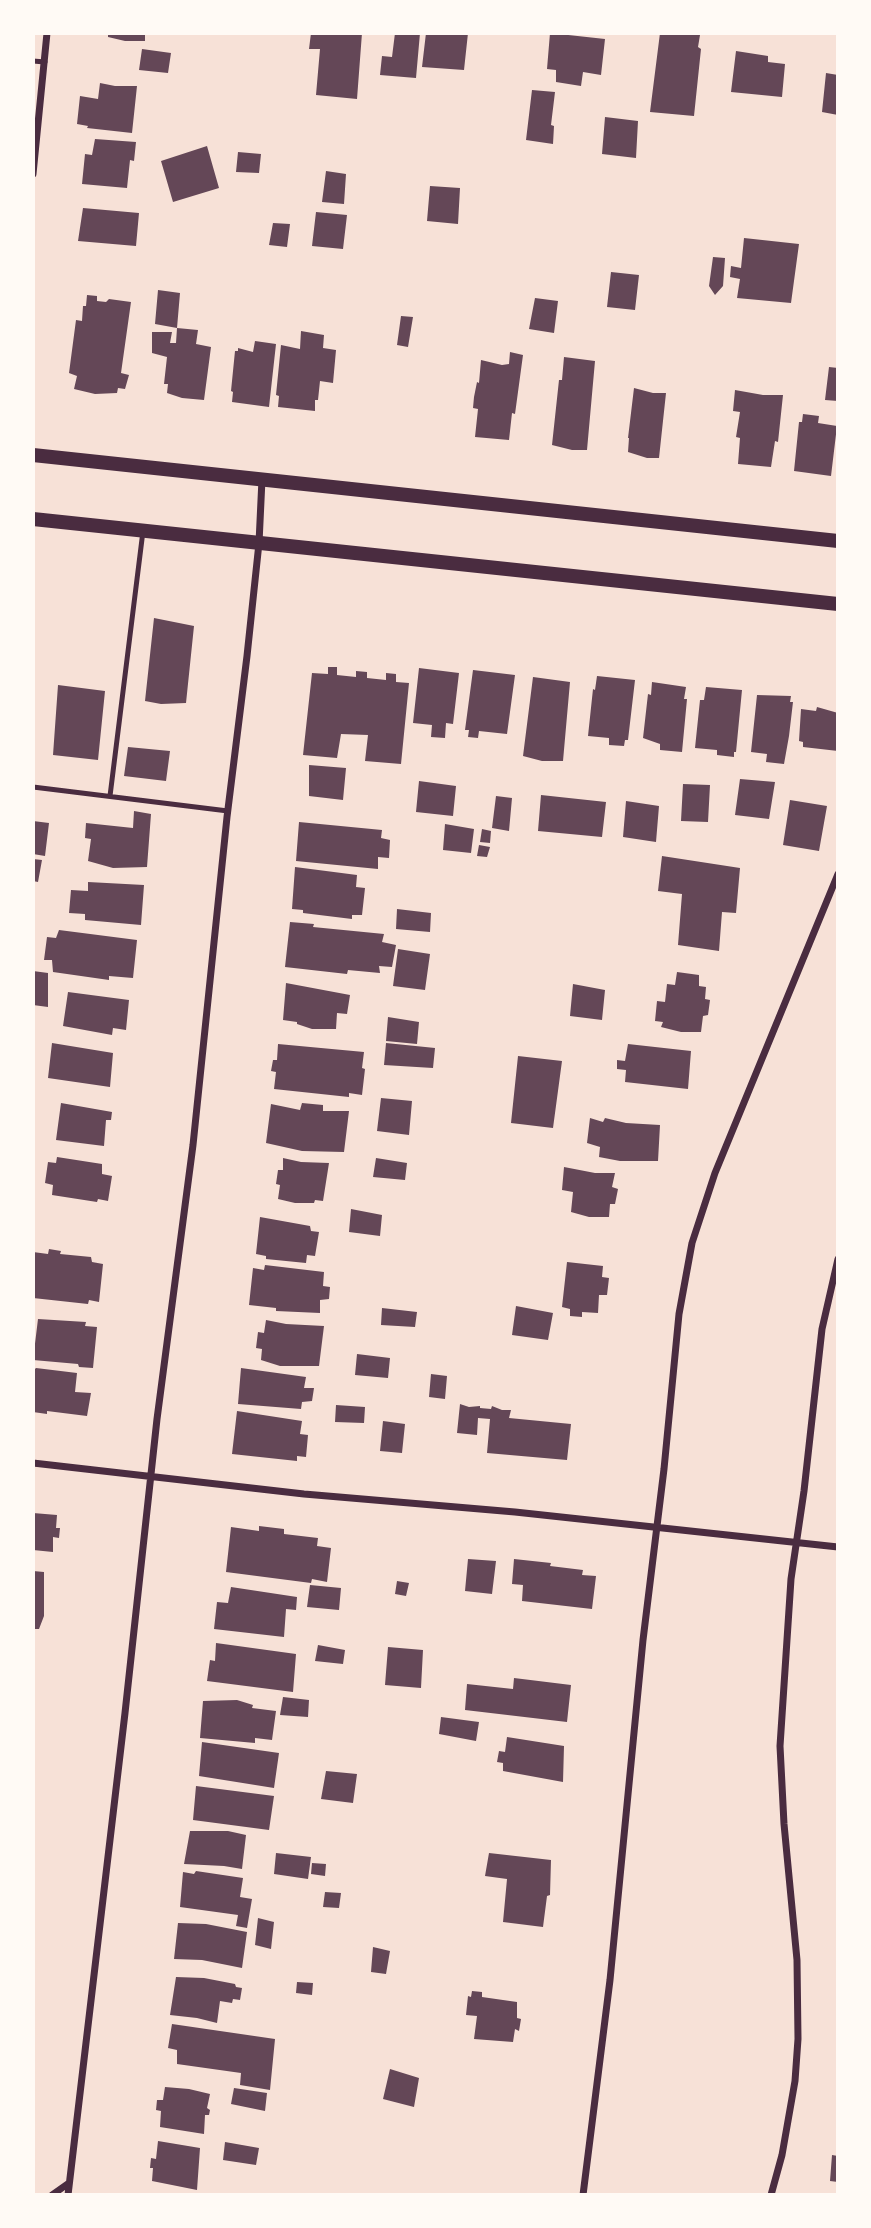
<!DOCTYPE html>
<style>
body{margin:0}
#map{position:relative;width:871px;height:2228px;overflow:hidden;background:#f7e1d7;font-family:Mulish,sans-serif}
canvas{display:block}
.frame{position:absolute;inset:0;border:35px solid #fffaf5;pointer-events:none}
</style>
<div id="map">
<canvas width="871" height="2228"></canvas>
<div class="frame"></div>
</div>
<script>
const ctx = document.querySelector('canvas').getContext('2d');
ctx.lineJoin = 'round';
function fill(path, color) {
  ctx.fillStyle = color;
  ctx.fill(path, 'evenodd');
}
function toPath(rows) {
  const path = new Path2D();
  for (const r of rows) {
    path.moveTo(r[0], r[1]);
    for (let i = 2; i < r.length; i += 2) path.lineTo(r[i], r[i + 1]);
  }
  return path;
}
function trace(path, color, width, dash) {
  ctx.strokeStyle = color;
  ctx.lineWidth = width;
  ctx.lineCap = dash ? 'butt' : 'round';
  ctx.setLineDash(dash || []);
  ctx.stroke(path);
}
const building = toPath([
 [108,33,145,33,145,41,125,41,108,37],
 [311,33,362,33,357,99,316,95,320,49,309,49],
 [395,33,420,33,416,78,380,75,382,56,392,57],
 [426,33,468,33,464,70,422,67],
 [550,33,605,39,601,75,583,72,581,86,556,82,556,70,547,69],
 [660,33,700,35,698,47,701,49,694,116,650,112],
 [142,49,171,53,168,73,139,70],
 [736,51,768,56,768,62,785,64,782,97,731,92],
 [826,73,838,75,838,115,822,112],
 [100,83,115,86,137,86,132,133,87,128,88,126,77,124,80,96,98,99],
 [532,90,555,92,551,125,554,126,553,144,526,140],
 [605,117,638,121,636,158,602,154],
 [95,139,136,142,134,161,130,160,127,188,82,184,85,154,92,155],
 [207,146,219,188,173,202,161,161],
 [238,152,261,154,259,173,236,172],
 [326,171,346,174,344,204,322,202],
 [430,186,460,188,458,224,427,221],
 [83,208,139,213,136,246,78,241],
 [316,212,347,215,343,249,312,246],
 [273,223,290,224,287,247,269,245],
 [744,238,799,244,791,303,737,298,740,279,730,277,731,266,741,268],
 [713,257,725,258,723,286,715,295,709,286],
 [611,272,639,275,635,310,607,307],
 [158,290,180,293,177,328,155,324],
 [87,295,97,296,97,301,106,302,109,299,131,302,121,373,129,375,125,389,118,388,117,393,95,394,74,389,77,376,69,373,76,320,82,321,83,306,86,306],
 [535,298,558,301,554,333,529,329],
 [401,316,413,317,408,347,397,345],
 [177,328,198,330,196,344,211,347,204,400,182,398,167,393,168,384,164,384,167,357,152,353,152,332,172,332,170,343,176,343],
 [301,331,324,335,323,348,336,350,333,383,320,381,318,400,315,400,315,411,278,407,279,396,276,395,281,345,300,349],
 [255,341,276,344,269,407,232,402,233,392,231,391,235,351,238,351,238,348,253,352],
 [510,352,523,355,515,414,512,413,509,440,475,437,478,409,473,408,474,397,477,382,479,383,481,360,502,365,509,364],
 [564,357,595,361,587,450,572,450,552,445,559,380,562,380],
 [829,367,838,368,838,401,825,400],
 [634,388,653,393,666,393,659,458,647,458,628,452,629,438,628,438],
 [735,390,763,395,783,395,778,442,775,441,771,467,738,464,740,438,736,437,740,412,733,411],
 [803,414,819,416,818,423,837,426,831,476,794,471,799,422,802,422],
 [154,618,194,626,186,703,161,704,145,701],
 [328,667,337,667,337,675,356,677,356,671,367,672,367,678,386,680,386,673,396,674,396,682,409,683,401,764,365,761,368,735,341,734,337,758,303,755,312,673,328,674],
 [419,668,459,673,453,724,446,723,445,738,431,737,432,725,413,723],
 [473,670,515,675,507,734,479,731,478,738,468,737,469,730,465,730],
 [597,676,635,680,628,740,625,740,624,746,609,745,609,738,588,736,593,689,595,690],
 [533,677,570,682,563,761,542,761,523,756],
 [652,682,686,687,684,699,687,699,682,752,660,750,660,744,643,738,648,694,651,695],
 [58,685,105,691,98,760,53,755],
 [706,687,742,690,736,752,734,752,734,757,717,755,717,750,695,748,700,700,704,700],
 [757,695,791,696,790,702,793,702,789,736,784,764,766,762,767,754,751,752],
 [817,707,838,713,838,751,803,747,803,742,799,741,801,709,816,711],
 [128,747,170,751,166,781,124,776],
 [309,765,346,768,343,800,309,796],
 [740,779,775,782,769,819,735,815],
 [419,781,456,786,453,816,416,812],
 [683,784,710,785,708,822,681,821],
 [541,795,606,802,602,837,538,831],
 [496,796,512,798,509,831,492,828],
 [790,800,827,806,819,851,783,845],
 [626,801,659,806,656,842,623,837],
 [134,811,151,814,147,867,113,868,88,861,91,839,85,838,86,823,133,828],
 [33,821,49,823,45,856,33,854],
 [299,822,382,830,381,838,390,840,389,858,378,857,378,869,296,861],
 [445,824,474,829,471,853,443,850],
 [482,829,491,831,490,843,480,842],
 [479,845,490,847,487,857,477,856],
 [662,856,740,868,736,913,722,912,719,951,678,945,682,894,658,891],
 [33,859,42,860,38,882,33,881],
 [295,867,357,875,356,887,365,888,362,915,352,915,352,919,303,913,303,910,292,909],
 [88,882,144,885,141,925,85,920,85,914,69,913,71,890,88,891],
 [397,909,431,913,430,932,396,929],
 [290,922,314,924,313,927,384,934,382,942,396,945,392,967,379,966,380,973,348,970,347,974,285,967],
 [59,930,137,940,133,978,109,976,109,980,53,972,52,960,44,960,47,937,56,938],
 [398,949,430,954,425,990,393,986],
 [33,971,48,973,48,1007,33,1005],
 [677,972,699,975,699,986,706,987,705,999,710,1000,708,1015,703,1016,701,1032,681,1032,661,1027,663,1022,655,1021,657,1001,665,1002,667,984,675,985],
 [286,983,350,995,347,1014,337,1013,336,1029,312,1029,297,1024,297,1022,283,1020],
 [573,984,605,990,602,1020,570,1016],
 [68,992,129,1000,126,1030,113,1028,112,1035,63,1026],
 [388,1017,419,1022,417,1044,386,1041],
 [52,1043,113,1053,110,1087,48,1078],
 [386,1043,435,1048,433,1068,384,1065],
 [278,1044,364,1052,362,1068,365,1069,362,1095,349,1093,349,1097,274,1089,276,1072,271,1071,273,1060,277,1060],
 [628,1044,691,1051,688,1089,625,1082,626,1070,617,1069,617,1060,625,1061],
 [518,1056,562,1061,553,1128,511,1123],
 [381,1098,412,1101,409,1135,377,1131],
 [61,1103,112,1112,111,1120,106,1120,104,1146,56,1140],
 [302,1103,323,1105,323,1111,349,1111,344,1152,302,1151,266,1143,271,1104,300,1110],
 [590,1118,603,1122,605,1118,626,1123,660,1125,658,1161,620,1161,599,1157,600,1147,587,1143],
 [57,1157,102,1164,102,1174,112,1176,108,1201,98,1199,97,1202,52,1195,53,1185,45,1183,48,1162,56,1163],
 [283,1158,301,1162,329,1163,323,1201,315,1200,314,1203,295,1203,278,1199,280,1185,276,1184,278,1170,283,1170],
 [376,1158,407,1163,405,1180,373,1177],
 [564,1167,595,1173,615,1173,612,1187,618,1189,615,1204,610,1204,609,1217,589,1217,571,1212,573,1192,562,1190],
 [351,1209,382,1215,380,1236,349,1232],
 [260,1217,310,1226,311,1231,319,1232,315,1256,307,1255,306,1263,266,1259,266,1256,256,1254],
 [49,1249,61,1251,60,1254,91,1257,92,1262,103,1264,99,1302,89,1300,88,1304,33,1298,33,1252,48,1254],
 [567,1262,603,1266,602,1277,609,1278,607,1295,599,1295,598,1313,582,1312,582,1317,570,1316,570,1309,562,1307],
 [265,1265,324,1272,323,1286,330,1287,329,1299,320,1300,320,1313,276,1311,276,1308,249,1305,253,1268,264,1270],
 [516,1306,553,1313,548,1340,512,1335],
 [382,1308,417,1312,415,1327,381,1325],
 [38,1319,86,1322,85,1326,97,1327,93,1368,79,1367,78,1364,33,1360],
 [266,1320,286,1324,324,1326,319,1366,280,1366,261,1360,262,1349,256,1348,258,1332,264,1333],
 [357,1354,390,1358,388,1378,355,1375],
 [36,1368,77,1373,75,1392,91,1393,87,1416,47,1411,47,1414,33,1412,33,1371],
 [241,1368,306,1377,304,1388,314,1388,312,1401,302,1402,301,1409,238,1404],
 [431,1374,447,1376,445,1399,429,1397],
 [460,1404,469,1407,480,1406,480,1408,491,1409,492,1406,502,1410,511,1410,509,1418,571,1424,567,1460,487,1453,490,1419,478,1418,477,1435,457,1433],
 [336,1405,365,1407,364,1423,335,1422],
 [237,1411,302,1421,300,1434,308,1435,306,1457,297,1456,297,1461,232,1454],
 [383,1421,405,1424,402,1453,380,1451],
 [33,1513,57,1515,56,1528,60,1528,59,1538,53,1537,53,1552,33,1550],
 [259,1526,284,1529,284,1534,318,1538,317,1546,331,1548,327,1582,312,1579,311,1583,226,1572,231,1527,259,1531],
 [468,1559,496,1561,492,1594,465,1591],
 [514,1559,551,1563,550,1566,583,1570,582,1575,596,1576,592,1609,522,1601,523,1585,512,1584],
 [33,1571,44,1572,44,1616,39,1629,33,1629],
 [397,1581,409,1583,406,1596,395,1594],
 [310,1585,341,1588,339,1610,307,1607],
 [231,1587,297,1597,296,1610,286,1609,284,1637,214,1629,217,1602,228,1603],
 [216,1643,296,1654,293,1692,207,1681,210,1660,215,1661],
 [318,1645,345,1650,343,1664,315,1661],
 [388,1647,423,1650,421,1688,385,1685],
 [514,1678,571,1685,567,1722,465,1710,467,1684,513,1689],
 [283,1697,309,1700,308,1717,280,1715],
 [237,1700,253,1705,252,1708,276,1711,272,1740,255,1738,255,1743,200,1738,203,1701],
 [441,1717,479,1722,476,1741,439,1734],
 [507,1737,564,1746,563,1782,503,1771,503,1763,497,1762,499,1751,505,1752],
 [202,1742,279,1753,274,1788,199,1776],
 [326,1771,357,1774,353,1803,321,1799],
 [196,1786,274,1796,269,1830,193,1820],
 [190,1831,228,1831,246,1835,242,1869,224,1866,184,1864],
 [276,1853,311,1857,308,1879,274,1874],
 [489,1853,551,1860,550,1895,547,1896,543,1927,503,1922,507,1879,485,1876],
 [312,1863,326,1864,325,1876,311,1874],
 [196,1871,243,1878,240,1897,252,1899,247,1928,236,1926,238,1915,180,1907,183,1872,194,1874],
 [325,1892,341,1893,339,1908,323,1907],
 [258,1918,274,1922,271,1949,255,1945],
 [178,1923,206,1924,247,1932,242,1968,202,1960,174,1959],
 [373,1947,390,1951,386,1974,371,1972],
 [176,1977,204,1978,235,1984,236,1987,242,1988,240,2000,233,1999,232,2003,220,2001,217,2023,197,2018,170,2015],
 [297,1982,313,1983,312,1995,296,1993],
 [472,1991,482,1992,482,1997,517,2002,517,2018,521,2019,519,2031,515,2029,513,2042,474,2039,477,2016,466,2015,468,1996,471,1997],
 [172,2024,275,2039,270,2090,240,2085,241,2073,177,2064,177,2050,168,2048],
 [390,2069,419,2078,414,2107,383,2099],
 [165,2087,189,2089,210,2094,207,2108,210,2110,209,2115,205,2115,204,2134,160,2127,161,2111,156,2110,157,2100,163,2100],
 [234,2088,267,2093,265,2111,231,2104],
 [158,2141,200,2148,197,2190,152,2181,153,2168,150,2168,151,2158,156,2159],
 [225,2142,259,2148,256,2165,223,2160],
 [832,2155,838,2156,838,2182,830,2181]
]);
const service = toPath([
 [33,61,45,62],
 [33,787,228,811],
 [110,796,143,531]
]);
const minor = toPath([
 [33,174,47,33],
 [33,1463,304,1494,515,1512,838,1547],
 [52,2195,69,2183],
 [68,2195,125,1713,157,1419,193,1145,227,817,247,656,259,543,262,479],
 [583,2195,610,1980,643,1640,664,1469,679,1314,692,1243,715,1173,838,874],
 [771,2195,782,2155,795,2081,798,2039,797,1960,784,1824,780,1746,791,1579,804,1491,822,1329,838,1259]
]);
const secondary = toPath([
 [33,455,838,541],
 [33,519,838,604]
]);
fill(building, '#644757');
trace(service, '#4a2c40', 5);
trace(minor, '#4a2c40', 7);
trace(secondary, '#4a2c40', 14);
</script>
